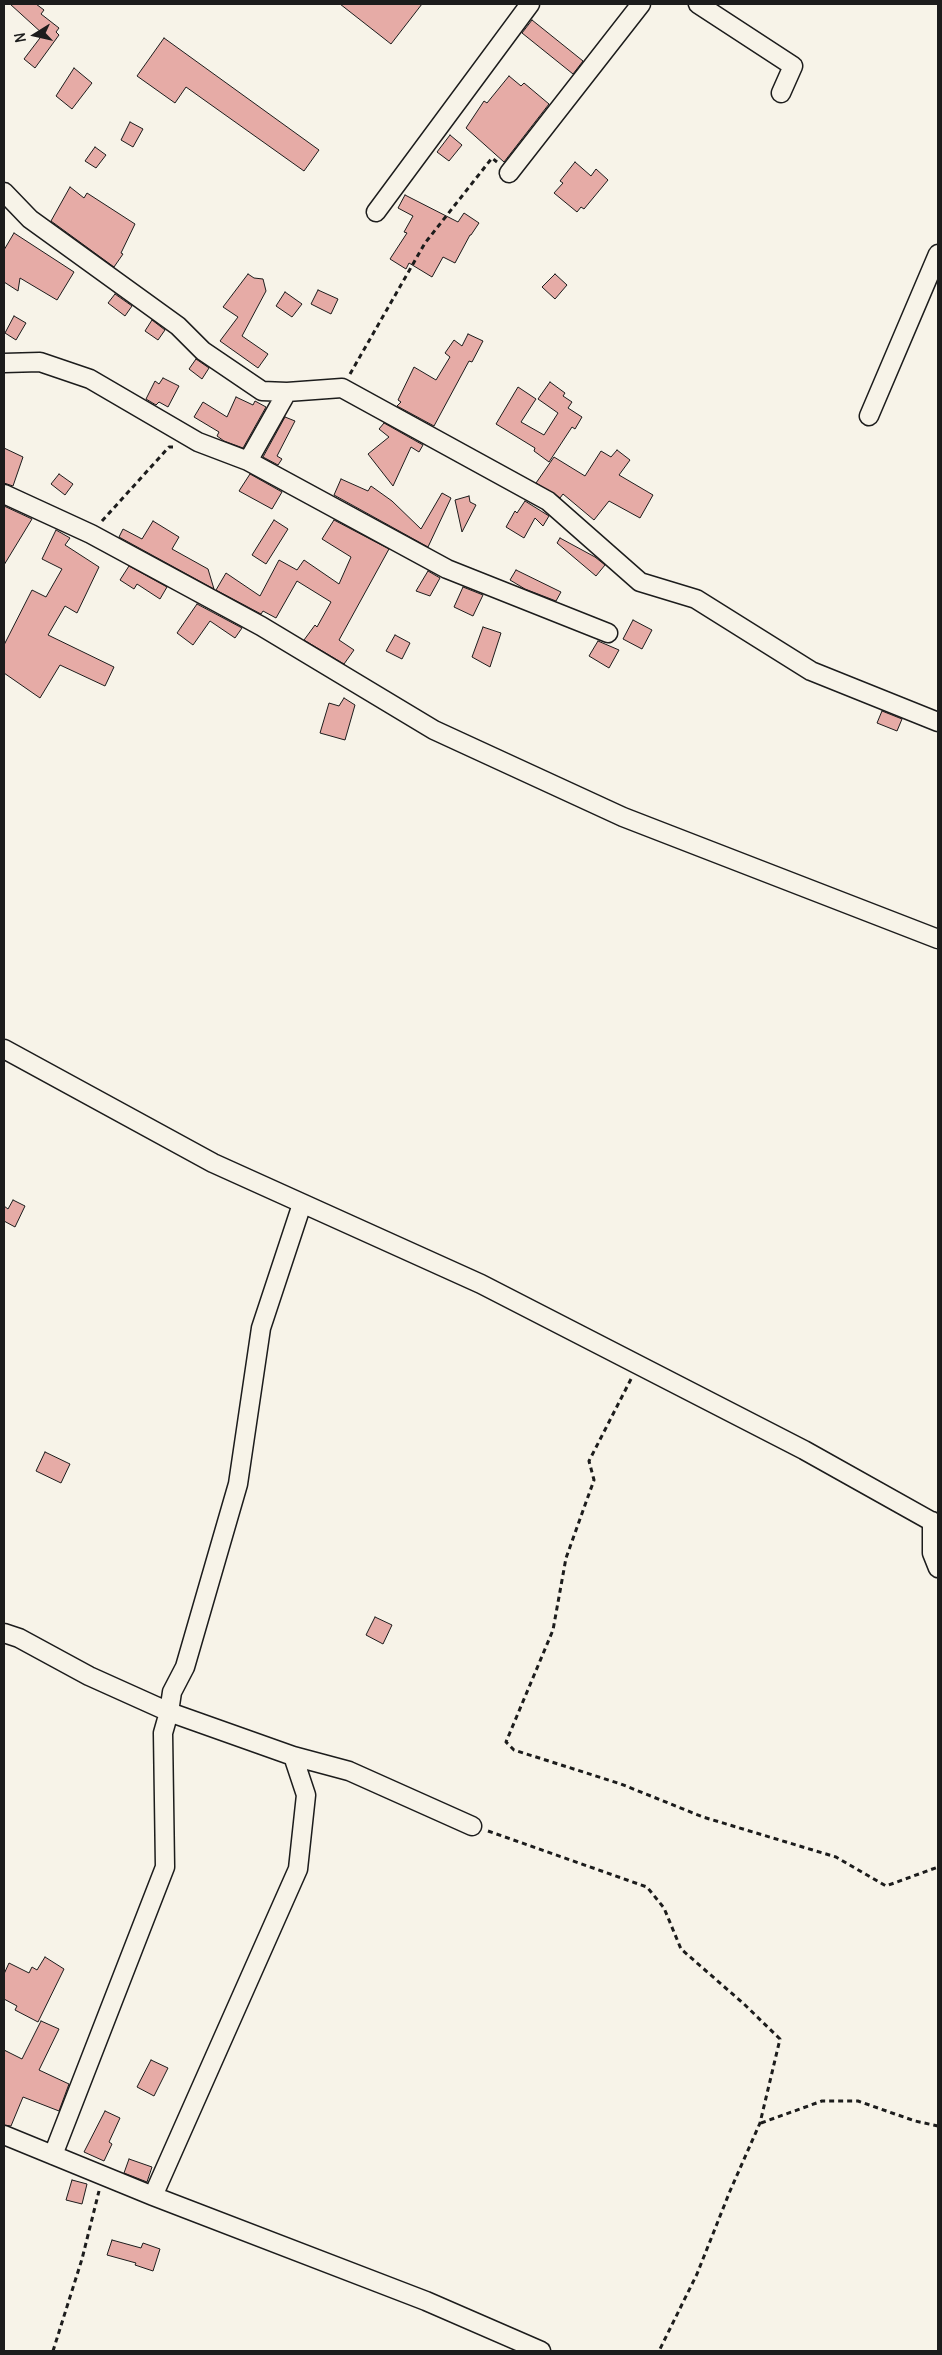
<!DOCTYPE html>
<style>
body{margin:0}
#map{position:relative;width:942px;height:2355px;overflow:hidden;background:#f7f3e8;font-family:Delius,sans-serif}
canvas{display:block}
.frame{position:absolute;inset:0;border:5px solid #1c1c1c;pointer-events:none}
.north{position:absolute;left:10px;top:10px;width:50px;height:50px;-webkit-text-stroke:4px #f7f3e8;paint-order:stroke;rotate:260deg;font-size:14px;font-weight:700;line-height:20px;text-align:center;color:#1c1c1c}
.north::after{content:'';display:block;margin:auto;width:18px;height:22px;background:#1c1c1c;clip-path:polygon(50% 0,100% 100%,50% 72%,0 100%)}
</style>
<div id="map">
<canvas width="942" height="2355"></canvas>
<div class="frame"></div>
<div class="north">N</div>
</div>
<script>
const ctx = document.querySelector('canvas').getContext('2d');
ctx.lineJoin = 'round';
function fill(path, color) {
  ctx.fillStyle = color;
  ctx.fill(path, 'evenodd');
}
function toPath(rows) {
  const path = new Path2D();
  for (const r of rows) {
    path.moveTo(r[0], r[1]);
    for (let i = 2; i < r.length; i += 2) path.lineTo(r[i], r[i + 1]);
  }
  return path;
}
function trace(path, color, width, dash) {
  ctx.strokeStyle = color;
  ctx.lineWidth = width;
  ctx.lineCap = dash ? 'butt' : 'round';
  ctx.setLineDash(dash || []);
  ctx.stroke(path);
}
const building = toPath([
 [10,4,36,4,44,10,41,14,59,28,56,32,59,35,35,68,24,59,43,34,10,4],
 [340,4,422,4,391,44,340,4],
 [532,20,583,61,573,74,522,33,532,20],
 [164,38,319,150,304,171,186,87,175,103,137,76,164,38],
 [74,68,92,83,72,109,56,96,74,68],
 [509,76,521,86,524,83,549,104,504,162,466,128,484,101,487,103,509,76],
 [130,122,143,129,133,147,121,140,130,122],
 [450,135,462,145,449,161,437,152,450,135],
 [95,147,106,155,96,168,85,161,95,147],
 [575,162,591,176,596,169,608,180,584,209,581,207,577,212,554,193,563,183,560,181,575,162],
 [70,187,84,198,87,193,135,224,121,253,123,254,114,267,51,221,70,187],
 [405,195,458,222,464,213,479,223,471,235,470,235,455,263,443,257,432,277,409,263,406,269,390,259,407,233,404,232,413,216,398,208,405,195],
 [14,233,74,272,57,300,20,278,18,291,4,282,4,250,14,233],
 [248,274,254,278,263,279,266,291,242,336,268,354,258,368,220,341,238,317,223,307,248,274],
 [555,274,567,285,555,299,542,287,555,274],
 [318,290,338,299,331,314,311,304,318,290],
 [285,292,302,304,292,317,276,306,285,292],
 [115,294,132,306,125,316,108,303,115,294],
 [14,316,26,323,16,340,5,333,14,316],
 [152,320,165,330,158,340,145,331,152,320],
 [468,334,483,341,472,362,469,361,434,426,397,406,401,402,398,400,414,367,436,380,450,357,445,353,454,340,462,346,468,334],
 [196,359,209,368,202,379,189,369,196,359],
 [163,378,179,386,168,407,159,402,156,405,146,399,155,381,159,384,163,378],
 [550,382,565,393,563,396,572,402,568,408,582,417,575,429,572,427,549,462,534,451,535,448,496,424,518,387,536,399,521,422,544,435,558,413,538,399,550,382],
 [236,397,253,405,255,401,266,407,243,448,224,441,217,436,219,432,194,417,203,402,227,417,236,397],
 [285,417,295,421,277,456,282,459,278,465,263,457,285,417],
 [384,423,423,445,419,452,411,447,393,486,368,454,389,437,379,429,384,423],
 [4,448,23,457,13,486,4,483,4,448],
 [617,450,630,460,619,475,653,495,640,518,609,501,594,520,563,494,560,498,536,483,554,457,585,476,601,451,611,457,617,450],
 [59,474,73,484,65,495,51,484,59,474],
 [250,474,282,492,272,509,239,491,250,474],
 [341,479,368,491,371,486,392,501,421,529,442,493,451,498,428,547,334,495,341,479],
 [469,496,470,502,476,505,462,532,455,500,469,496],
 [525,501,549,516,543,526,535,518,524,538,506,527,515,511,517,513,525,501],
 [4,506,32,519,4,565,4,506],
 [274,520,288,529,266,564,252,555,274,520],
 [334,520,389,549,339,640,354,650,344,664,304,640,315,625,317,627,331,602,297,581,276,618,263,611,261,614,216,590,226,573,260,596,279,560,297,570,304,560,339,584,351,557,322,539,334,520],
 [153,521,179,537,172,549,208,569,214,589,119,537,123,529,142,539,153,521],
 [56,530,70,538,65,545,99,567,77,613,65,606,48,635,114,667,105,686,60,665,40,698,4,673,4,645,32,590,46,597,62,569,42,559,56,530],
 [560,538,595,557,605,565,596,576,557,543,560,538],
 [129,566,167,587,160,599,137,584,134,589,120,580,129,566],
 [516,570,561,592,556,601,525,589,510,580,516,570],
 [428,571,440,578,430,596,416,591,428,571],
 [463,587,483,595,473,616,454,607,463,587],
 [197,604,242,628,235,638,210,621,193,645,177,633,197,604],
 [633,620,652,630,642,649,623,639,633,620],
 [483,627,501,633,490,667,472,657,483,627],
 [395,635,410,643,402,659,386,651,395,635],
 [598,641,619,650,609,668,589,656,598,641],
 [344,698,355,705,345,740,320,733,329,703,339,706,344,698],
 [882,711,902,719,897,731,877,723,882,711],
 [13,1200,25,1206,15,1227,4,1221,4,1206,8,1209,13,1200],
 [45,1452,70,1464,61,1483,36,1471,45,1452],
 [375,1617,392,1625,383,1644,366,1635,375,1617],
 [45,1957,64,1969,38,2022,15,2010,17,2006,4,1999,4,1974,9,1963,29,1973,32,1967,37,1970,45,1957],
 [41,2021,59,2029,39,2070,69,2084,59,2111,23,2097,11,2126,4,2125,4,2050,22,2059,41,2021],
 [151,2060,168,2068,154,2096,137,2087,151,2060],
 [105,2111,120,2118,109,2142,112,2144,104,2161,84,2152,105,2111],
 [129,2159,152,2167,147,2182,124,2173,129,2159],
 [72,2180,87,2184,82,2204,66,2200,72,2180],
 [112,2240,141,2248,143,2243,160,2249,153,2271,135,2265,136,2263,107,2255,112,2240]
]);
const path = toPath([
 [350,374,425,243,492,158,497,162],
 [102,521,169,447,173,447],
 [631,1379,589,1461,594,1480,566,1558,553,1630,506,1742,514,1750,621,1784,703,1817,836,1857,886,1886,938,1867],
 [488,1831,647,1887,664,1908,681,1949,744,2004,780,2039,760,2123,730,2191,697,2274,659,2351],
 [761,2123,822,2101,858,2101,915,2121,938,2126],
 [53,2351,82,2259,99,2191]
]);
const street = toPath([
 [698,4,793,66,781,93],
 [509,173,641,4],
 [4,192,30,219,178,326,203,351,262,391,287,392,342,388,548,501,640,582,696,599,811,671,938,722],
 [376,212,530,4],
 [4,363,40,362,90,379,198,442,248,461,287,392],
 [869,416,938,254],
 [248,461,447,569,608,633],
 [4,494,91,534,261,626,434,730,623,817,938,939],
 [4,1049,213,1163,481,1284,804,1450,938,1525],
 [932,1521,932,1553,938,1568],
 [4,1633,19,1638,89,1676,169,1712,163,1733,165,1867,53,2155],
 [293,1756,349,1771,472,1826],
 [4,2135,153,2196,426,2301,541,2351],
 [153,2196,298,1869,306,1795,293,1756,169,1712,172,1692,185,1667,238,1484,261,1328,302,1204]
]);
fill(building, '#e6aba6');
trace(building, '#1c1c1c', 1);
trace(street, '#1c1c1c', 21);
trace(path, '#1c1c1c', 3, [5, 4]);
trace(street, '#f7f3e8', 18);
</script>
